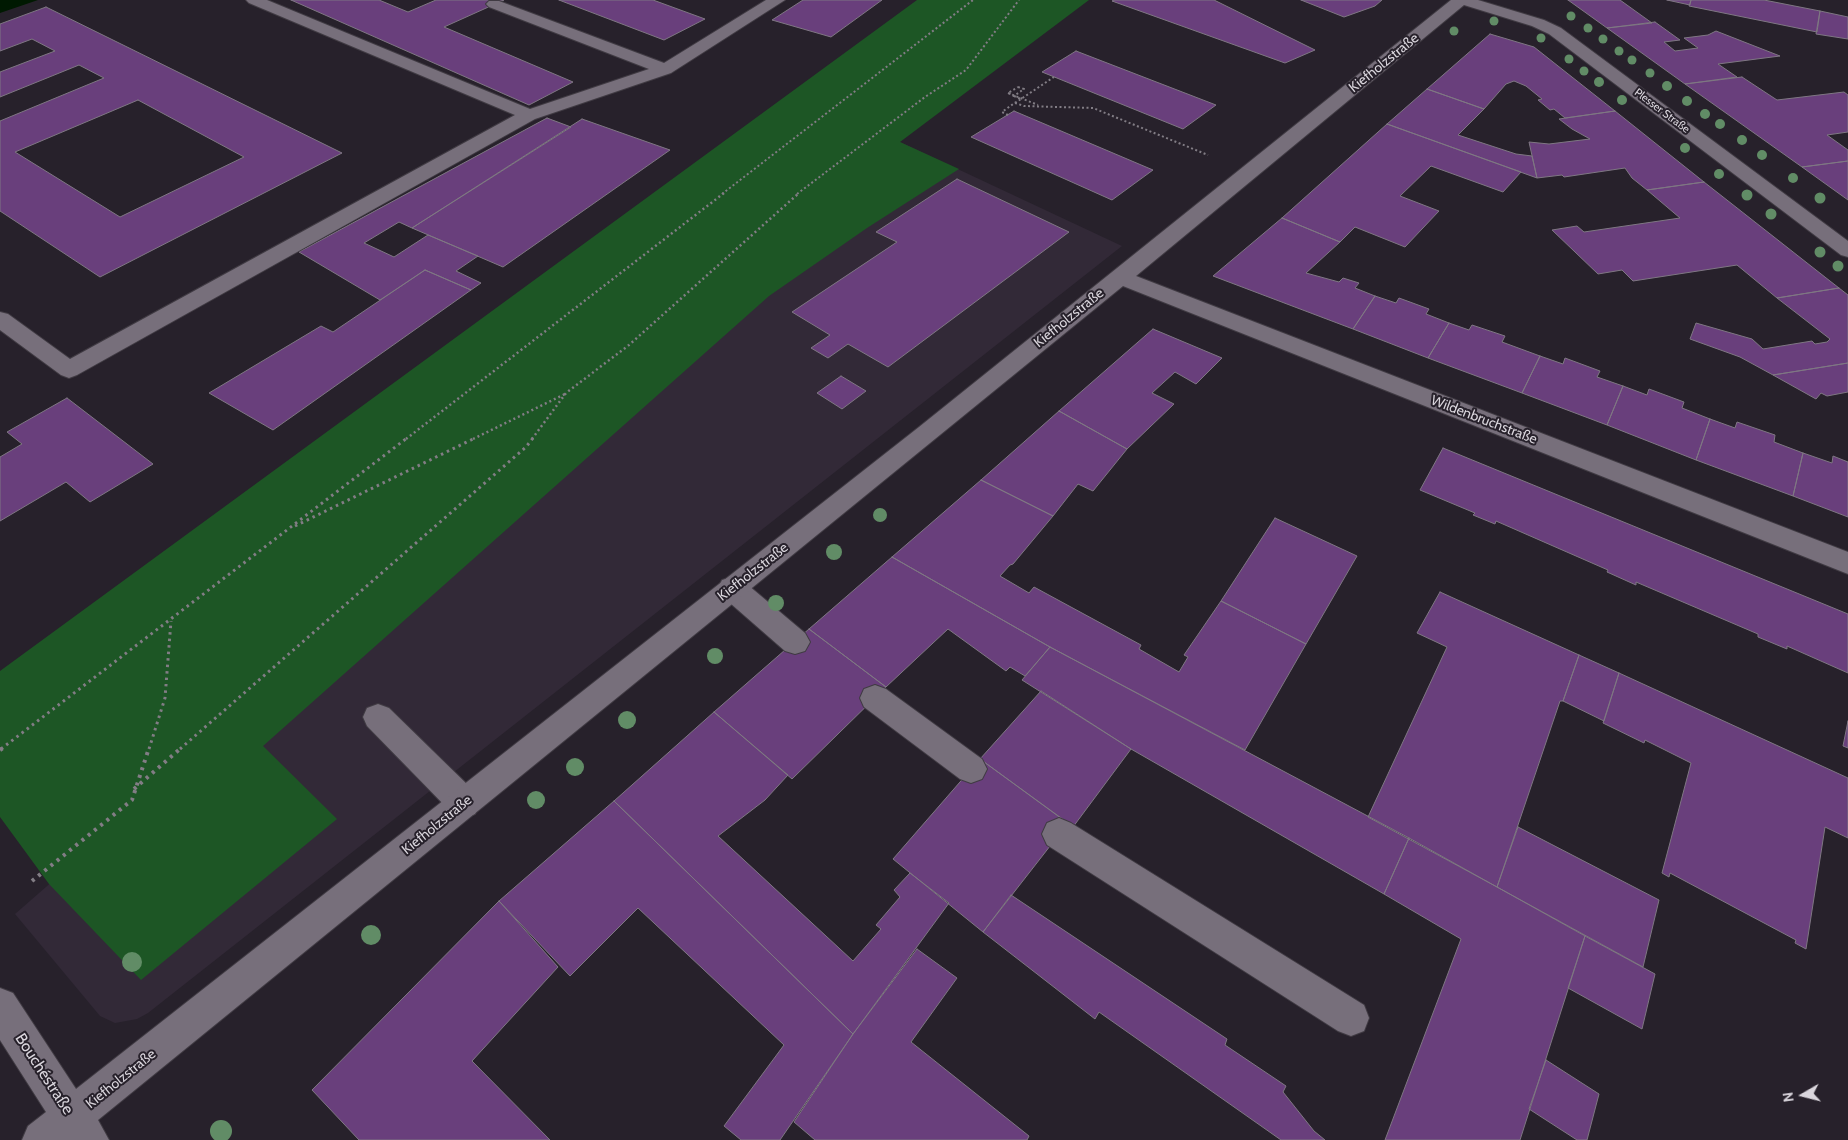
<!DOCTYPE html>
<meta charset="utf-8">
<style>
body{margin:0}
#map{position:relative;width:1848px;height:1140px;overflow:hidden;background:#27212b;font-family:Cabin,sans-serif}
canvas{display:block}
.north{position:absolute;left:1778px;top:1070px;width:50px;height:50px;-webkit-text-stroke:4px #27212b;paint-order:stroke;rotate:262deg;font-size:14px;font-weight:700;line-height:20px;text-align:center;color:#dad6dd}
.north::after{content:'';display:block;margin:auto;width:18px;height:22px;background:#dad6dd;clip-path:polygon(50% 0,100% 100%,50% 72%,0 100%)}
</style>
<div id="map">
<canvas width="1848" height="1140"></canvas>
<div class="north">N</div>
</div>
<script>
const ctx = document.querySelector('canvas').getContext('2d');
ctx.lineJoin = 'round';
function fill(path, color) {
  ctx.fillStyle = color;
  ctx.fill(path, 'evenodd');
}
function toPath(rows) {
  const path = new Path2D();
  for (const r of rows) {
    path.moveTo(r[0], r[1]);
    for (let i = 2; i < r.length; i += 2) path.lineTo(r[i], r[i + 1]);
  }
  return path;
}
function trace(path, color, width, dash) {
  ctx.strokeStyle = color;
  ctx.lineWidth = width;
  ctx.lineCap = dash ? 'butt' : 'round';
  ctx.setLineDash(dash || []);
  ctx.stroke(path);
}
function label(font, color, halo, rows, align = 'center') {
  ctx.font = font + ' Cabin,sans-serif';
  ctx.lineWidth = 4;
  ctx.setLineDash([]);
  ctx.textBaseline = 'middle';
  ctx.strokeStyle = halo;
  ctx.fillStyle = color;
  for (const [text, x, y, turn = 0] of rows) {
    ctx.save();
    ctx.translate(x, y);
    ctx.rotate((+turn || 0) * Math.PI / 180);
    ctx.textAlign = isNaN(turn) ? turn : align;
    if (halo) ctx.strokeText(text, 0, 0);
    ctx.fillText(text, 0, 0);
    ctx.restore();
  }
}
const built = toPath([
 [900,142,1122,246,148,1013,137,1019,115,1023,100,1016,15,914]
]);
const green = toPath([
 [917,0,1089,0,900,142,959,169,867,228,769,296,263,746,337,819,141,980,49,884,0,817,0,671]
]);
const water = toPath([
 [0,0,38,0,0,13]
]);
const building = toPath([
 [291,0,379,0,408,12,436,0,504,0,444,27,573,82,529,105,291,0],
 [559,0,653,0,705,19,664,40,559,0],
 [803,0,882,0,831,37,772,20,803,0],
 [1114,0,1214,0,1315,50,1285,63,1112,1,1114,0],
 [1301,0,1382,0,1375,6,1344,17,1301,0],
 [1568,0,1620,0,1652,23,1607,28,1568,0],
 [1667,0,1691,0,1690,5,1667,0],
 [1691,0,1764,0,1820,11,1817,32,1689,6,1691,0],
 [46,7,342,153,100,277,0,211,0,121,104,78,79,65,0,97,0,72,55,51,32,39,0,51,0,24,46,7],
 [138,100,244,157,120,217,15,152,138,100],
 [1820,11,1848,17,1848,39,1816,34,1820,11],
 [1655,22,1680,40,1664,42,1675,51,1698,48,1684,38,1708,35,1716,31,1780,56,1718,64,1737,77,1685,84,1607,28,1655,22],
 [1490,34,1534,47,1615,111,1565,118,1554,109,1550,110,1538,100,1542,99,1526,86,1514,81,1506,84,1484,109,1427,89,1490,34],
 [1076,51,1216,105,1183,129,1042,72,1076,51],
 [1742,77,1777,100,1844,92,1848,95,1848,132,1827,135,1848,150,1848,161,1802,167,1685,84,1742,77],
 [1427,89,1484,109,1458,135,1516,154,1532,156,1537,178,1387,124,1427,89],
 [1014,111,1153,170,1112,200,971,137,1014,111],
 [1615,111,1704,182,1647,190,1632,178,1625,168,1564,177,1562,175,1537,178,1529,142,1549,144,1590,139,1572,129,1559,119,1615,111],
 [547,118,571,127,412,228,399,222,364,243,394,257,428,235,478,256,456,271,481,283,471,290,425,270,380,300,299,252,547,118],
 [582,119,670,150,503,267,412,228,582,119],
 [1387,124,1521,172,1503,192,1431,166,1400,196,1439,211,1405,247,1355,227,1340,242,1282,218,1387,124],
 [1848,161,1848,200,1802,167,1848,161],
 [957,179,1069,232,888,367,848,344,828,358,811,348,830,335,792,312,897,242,876,232,957,179],
 [1704,182,1830,281,1839,288,1777,298,1737,265,1633,281,1622,270,1598,274,1552,230,1577,226,1584,232,1680,218,1647,190,1704,182],
 [1282,218,1340,242,1306,273,1339,282,1343,278,1359,283,1355,288,1375,296,1353,329,1213,276,1282,218],
 [425,270,471,290,273,430,209,393,321,326,333,332,425,270],
 [1839,288,1848,295,1848,363,1773,375,1740,357,1690,339,1696,323,1752,339,1763,349,1812,341,1815,344,1827,342,1830,339,1777,298,1839,288],
 [1375,296,1396,303,1399,298,1429,309,1426,314,1449,323,1428,358,1353,329,1375,296],
 [1449,323,1469,330,1472,325,1505,336,1502,342,1540,356,1522,393,1428,358,1449,323],
 [1153,329,1222,358,1196,384,1175,372,1152,393,1174,404,1127,449,1059,411,1153,329],
 [1540,356,1563,364,1565,358,1600,371,1597,377,1623,386,1607,425,1522,393,1540,356],
 [1848,363,1848,392,1827,396,1821,393,1816,399,1773,375,1848,363],
 [841,376,866,391,842,409,817,393,841,376],
 [1623,386,1647,395,1649,389,1684,402,1682,408,1710,419,1696,460,1607,425,1623,386],
 [67,398,153,464,90,502,66,482,0,521,0,457,22,444,7,432,67,398],
 [1059,411,1127,449,1093,491,1078,484,1053,516,981,480,1059,411],
 [1710,419,1735,428,1737,422,1775,435,1774,442,1803,453,1793,496,1696,460,1710,419],
 [1443,448,1848,614,1848,673,1787,646,1787,649,1758,637,1758,634,1636,582,1636,585,1607,572,1608,570,1496,521,1495,524,1473,515,1475,513,1420,490,1443,448],
 [1803,453,1832,463,1833,456,1848,462,1848,517,1793,496,1803,453],
 [981,480,1053,516,1013,564,1010,565,1000,576,1029,593,1034,587,1141,645,1139,649,1179,672,1188,657,1184,655,1221,601,1306,644,1245,750,1050,647,892,557,981,480],
 [1275,518,1357,556,1306,644,1221,601,1275,518],
 [892,557,1050,647,1025,676,1010,667,1006,671,948,629,886,687,809,629,892,557],
 [1440,592,1579,655,1563,701,1560,701,1497,887,1368,817,1447,647,1417,633,1440,592],
 [809,629,886,687,792,779,714,712,809,629],
 [1050,647,1409,838,1384,894,1131,749,1022,680,1050,647],
 [1579,655,1619,673,1604,721,1563,701,1579,655],
 [1619,673,1848,778,1848,838,1825,827,1806,949,1795,943,1796,940,1670,873,1669,877,1662,873,1691,763,1645,740,1644,743,1603,723,1619,673],
 [1041,691,1131,749,1073,827,980,759,1041,691],
 [714,712,788,775,765,800,718,836,853,961,881,929,876,925,900,897,894,890,910,873,949,903,853,1034,614,801,714,712],
 [1848,721,1848,748,1843,746,1848,721],
 [980,759,1068,823,983,932,893,859,980,759],
 [614,801,853,1034,780,1140,741,1140,724,1126,784,1045,638,908,570,976,499,901,614,801],
 [1518,827,1659,900,1643,967,1497,887,1518,827],
 [1409,838,1585,936,1520,1140,1385,1140,1461,939,1384,894,1409,838],
 [1011,895,1227,1039,1225,1045,1286,1086,1283,1092,1314,1131,1325,1140,1281,1140,1099,1012,1095,1019,983,932,1011,895],
 [499,901,558,967,472,1061,550,1140,359,1140,312,1090,499,901],
 [1585,936,1655,974,1642,1029,1568,988,1585,936],
 [917,949,957,978,911,1042,1029,1136,1027,1140,815,1140,794,1122,853,1034,917,949],
 [1546,1060,1599,1094,1587,1140,1577,1140,1529,1109,1546,1060]
]);
const pathFar3 = toPath([
 [1018,87,1024,89,1014,96,1008,93,1018,87],
 [1008,93,1038,105],
 [1015,103,1024,106,1093,108,1208,155],
 [722,194,973,0],
 [797,194,925,97,966,70,1019,0]
]);
const pathFar2 = toPath([
 [406,439,724,193],
 [473,439,565,394],
 [532,439,566,393,629,345,799,193]
]);
const pathFar1 = toPath([
 [295,526,475,438],
 [1,749,407,438],
 [149,749,165,698,171,621],
 [180,749,526,447,533,438]
]);
const path = toPath([
 [0,750,3,748],
 [134,789,181,748],
 [32,881,132,800,149,748]
]);
const lane = toPath([
 [246,0,267,0,530,109,649,69,489,7,486,4,489,1,499,1,664,63,766,0,785,0,671,73,535,119,77,375,69,378,61,375,0,330,0,312,8,314,70,359,515,115,249,3,246,0],
 [732,577,742,580,805,633,810,642,805,651,795,654,785,651,722,596,718,588,722,580,732,577],
 [875,685,886,689,982,759,987,769,982,779,971,783,960,779,864,707,860,698,864,689,875,685],
 [378,704,389,708,475,792,480,803,475,814,464,818,453,814,367,726,363,717,367,708,378,704],
 [1059,818,1071,823,1364,1005,1369,1018,1364,1031,1351,1036,1338,1031,1047,845,1042,834,1047,823,1059,818]
]);
const street = toPath([
 [1451,0,1478,0,1544,20,1561,28,1848,241,1848,257,1841,255,1549,34,1532,26,1464,5,1136,276,1848,552,1848,574,1123,286,98,1120,109,1140,22,1140,28,1126,46,1112,0,1040,0,988,13,993,76,1089,919,427,1451,0]
]);
const pathBridge = toPath([
 [1014,96,1021,99],
 [1015,103,1054,77],
 [1008,115,1002,112,1016,102]
]);
const trees = [
 [1571,16,4.5],
 [1494,21,4.5],
 [1588,28,4.5],
 [1454,31,4.5],
 [1541,38,4.5],
 [1603,39,4.5],
 [1619,51,4.5],
 [1569,59,4.5],
 [1632,60,4.5],
 [1584,71,4.5],
 [1650,73,4.5],
 [1599,82,5],
 [1667,86,5],
 [1622,100,5],
 [1687,101,5],
 [1705,114,5],
 [1720,124,5],
 [1742,140,5],
 [1685,148,5],
 [1762,155,5],
 [1719,174,5],
 [1793,178,5],
 [1747,195,5.5],
 [1820,198,5.5],
 [1771,214,5.5],
 [1820,252,5.5],
 [1838,266,5.5],
 [880,515,7],
 [834,552,8],
 [776,603,8],
 [715,656,8],
 [627,720,9],
 [575,767,9],
 [536,800,9],
 [371,935,10],
 [132,962,10],
 [221,1131,11]
];
const farStreetnames = [
 ["Plesser Straße",1662,111,37]
];
const streetNames = [
 ["Kiefholzstraße",1384,63,-39],
 ["Kiefholzstraße",1069,318,-39],
 ["Wildenbruchstraße",1484,420,21],
 ["Kiefholzstraße",753,572,-38],
 ["Kiefholzstraße",437,825,-39],
 ["Kiefholzstraße",121,1079,-39]
];
const nearStreetnames = [
 ["Bouchéstraße",44,1074,57]
];
fill(built, '#322937');
fill(green, '#1d5625');
fill(water, '#001901');
fill(building, '#693f7c');
trace(building, '#7f7783', 1);
trace(lane, '#403b43', 2);
trace(street, '#403b43', 2);
trace(pathFar3, '#827d85', 2, [2, 2.5]);
trace(pathFar2, '#827d85', 2.5, [2, 3]);
trace(pathFar1, '#827d85', 3, [2.5, 4]);
trace(path, '#827d85', 4, [3, 5]);
fill(lane, '#776f7b');
fill(street, '#776f7b');
trace(pathBridge, '#827d85', 2, [2, 2.5]);
ctx.fillStyle = '#618c66';
for (const [x, y, r] of trees) {
  ctx.beginPath();
  ctx.arc(x, y, r, 0, 2 * Math.PI);
  ctx.fill();
}
label('11px', '#dad6dd', '#27212b', farStreetnames);
label('14px', '#dad6dd', '#27212b', streetNames);
label('16px', '#dad6dd', '#27212b', nearStreetnames);
</script>
